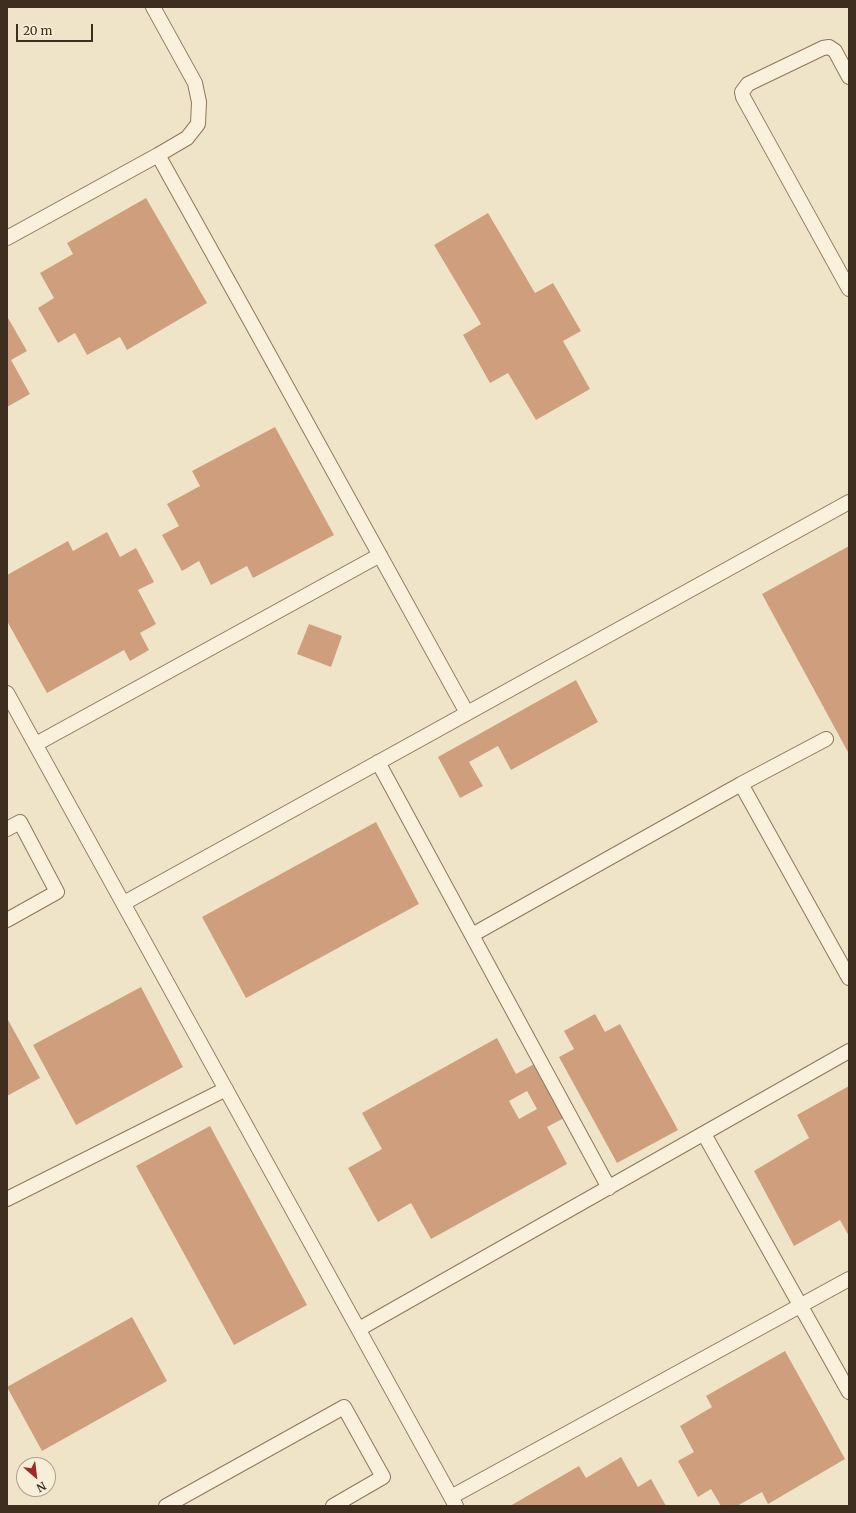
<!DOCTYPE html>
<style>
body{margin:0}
#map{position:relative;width:856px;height:1513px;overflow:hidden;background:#f0e4c8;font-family:Merriweather,serif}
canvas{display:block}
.frame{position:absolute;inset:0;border:8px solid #3d2e20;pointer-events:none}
.north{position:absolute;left:16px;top:1457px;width:40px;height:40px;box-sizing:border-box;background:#f7eed8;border:1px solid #ada18e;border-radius:50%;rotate:152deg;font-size:11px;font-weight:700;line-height:16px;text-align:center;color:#3d2e20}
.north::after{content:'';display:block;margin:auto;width:14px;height:18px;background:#9e2a2b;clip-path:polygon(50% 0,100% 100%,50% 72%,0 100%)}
.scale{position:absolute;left:16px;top:24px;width:77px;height:18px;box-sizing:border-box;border:2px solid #3d2e20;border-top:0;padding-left:5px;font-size:12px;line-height:14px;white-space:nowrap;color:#3d2e20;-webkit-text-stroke:3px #f7eed8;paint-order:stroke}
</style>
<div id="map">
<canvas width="856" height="1513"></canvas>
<div class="frame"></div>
<div class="north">N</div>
<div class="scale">20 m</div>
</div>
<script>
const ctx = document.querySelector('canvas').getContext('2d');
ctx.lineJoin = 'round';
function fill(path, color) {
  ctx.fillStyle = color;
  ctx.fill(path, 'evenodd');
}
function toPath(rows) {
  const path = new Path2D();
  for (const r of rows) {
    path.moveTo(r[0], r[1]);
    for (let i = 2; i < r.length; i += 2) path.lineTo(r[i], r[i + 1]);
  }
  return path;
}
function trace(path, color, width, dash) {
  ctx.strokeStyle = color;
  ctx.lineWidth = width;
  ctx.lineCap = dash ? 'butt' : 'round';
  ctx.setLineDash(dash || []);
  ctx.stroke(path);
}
const building = toPath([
 [146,198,207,303,127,350,120,337,87,355,75,333,58,343,38,308,54,298,40,273,73,254,67,243],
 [488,213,535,293,553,283,581,331,563,341,590,389,536,420,508,373,490,383,463,335,481,324,434,245],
 [7,318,8,318,27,351,11,360,30,394,7,407],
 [275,427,334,535,253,578,247,566,211,585,199,561,182,571,162,535,179,526,167,504,200,486,192,471],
 [107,532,120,557,136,548,154,582,138,590,156,624,140,633,149,650,130,661,124,650,47,693,7,621,7,575,68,541,73,551],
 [849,546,849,754,762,594],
 [309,624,342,636,331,667,297,654],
 [576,680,598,722,511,770,498,746,469,762,483,786,460,798,438,757],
 [376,822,419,904,246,998,202,917],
 [141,987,183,1067,76,1125,33,1045],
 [595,1014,605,1032,620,1024,678,1130,617,1163,559,1057,574,1049,564,1031],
 [7,1018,40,1078,7,1096],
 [497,1038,516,1074,534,1064,564,1118,547,1127,567,1164,431,1239,411,1203,378,1222,348,1168,382,1149,362,1113],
 [527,1091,537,1109,519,1119,509,1101],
 [849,1086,849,1236,840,1220,794,1246,754,1171,809,1138,797,1115],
 [210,1126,307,1305,234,1345,136,1166],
 [132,1317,167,1381,42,1451,7,1387],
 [785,1351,845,1459,768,1504,762,1492,737,1506,721,1506,711,1489,698,1497,678,1461,694,1452,680,1426,712,1407,706,1396],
 [621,1457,638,1487,651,1479,666,1506,510,1506,579,1466,586,1478]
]);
const lane = toPath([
 [849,77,835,51,829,47,823,48,748,84,742,92,743,97,849,289],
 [158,155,256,331,467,713],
 [7,238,158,155,187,138,198,124,199,102,195,83,153,7],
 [7,693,456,1506],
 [36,744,380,555],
 [378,762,609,1188],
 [741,784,849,978],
 [7,829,20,822,57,892,7,920],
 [124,903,849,502],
 [472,935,741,784,826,739],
 [704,1134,849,1392],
 [7,1199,226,1089],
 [359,1329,849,1051],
 [451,1497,849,1279],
 [166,1506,344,1407,383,1477,333,1506]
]);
fill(building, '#cf9f7d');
trace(lane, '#8d765c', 16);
trace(lane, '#faf1dc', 14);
</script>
